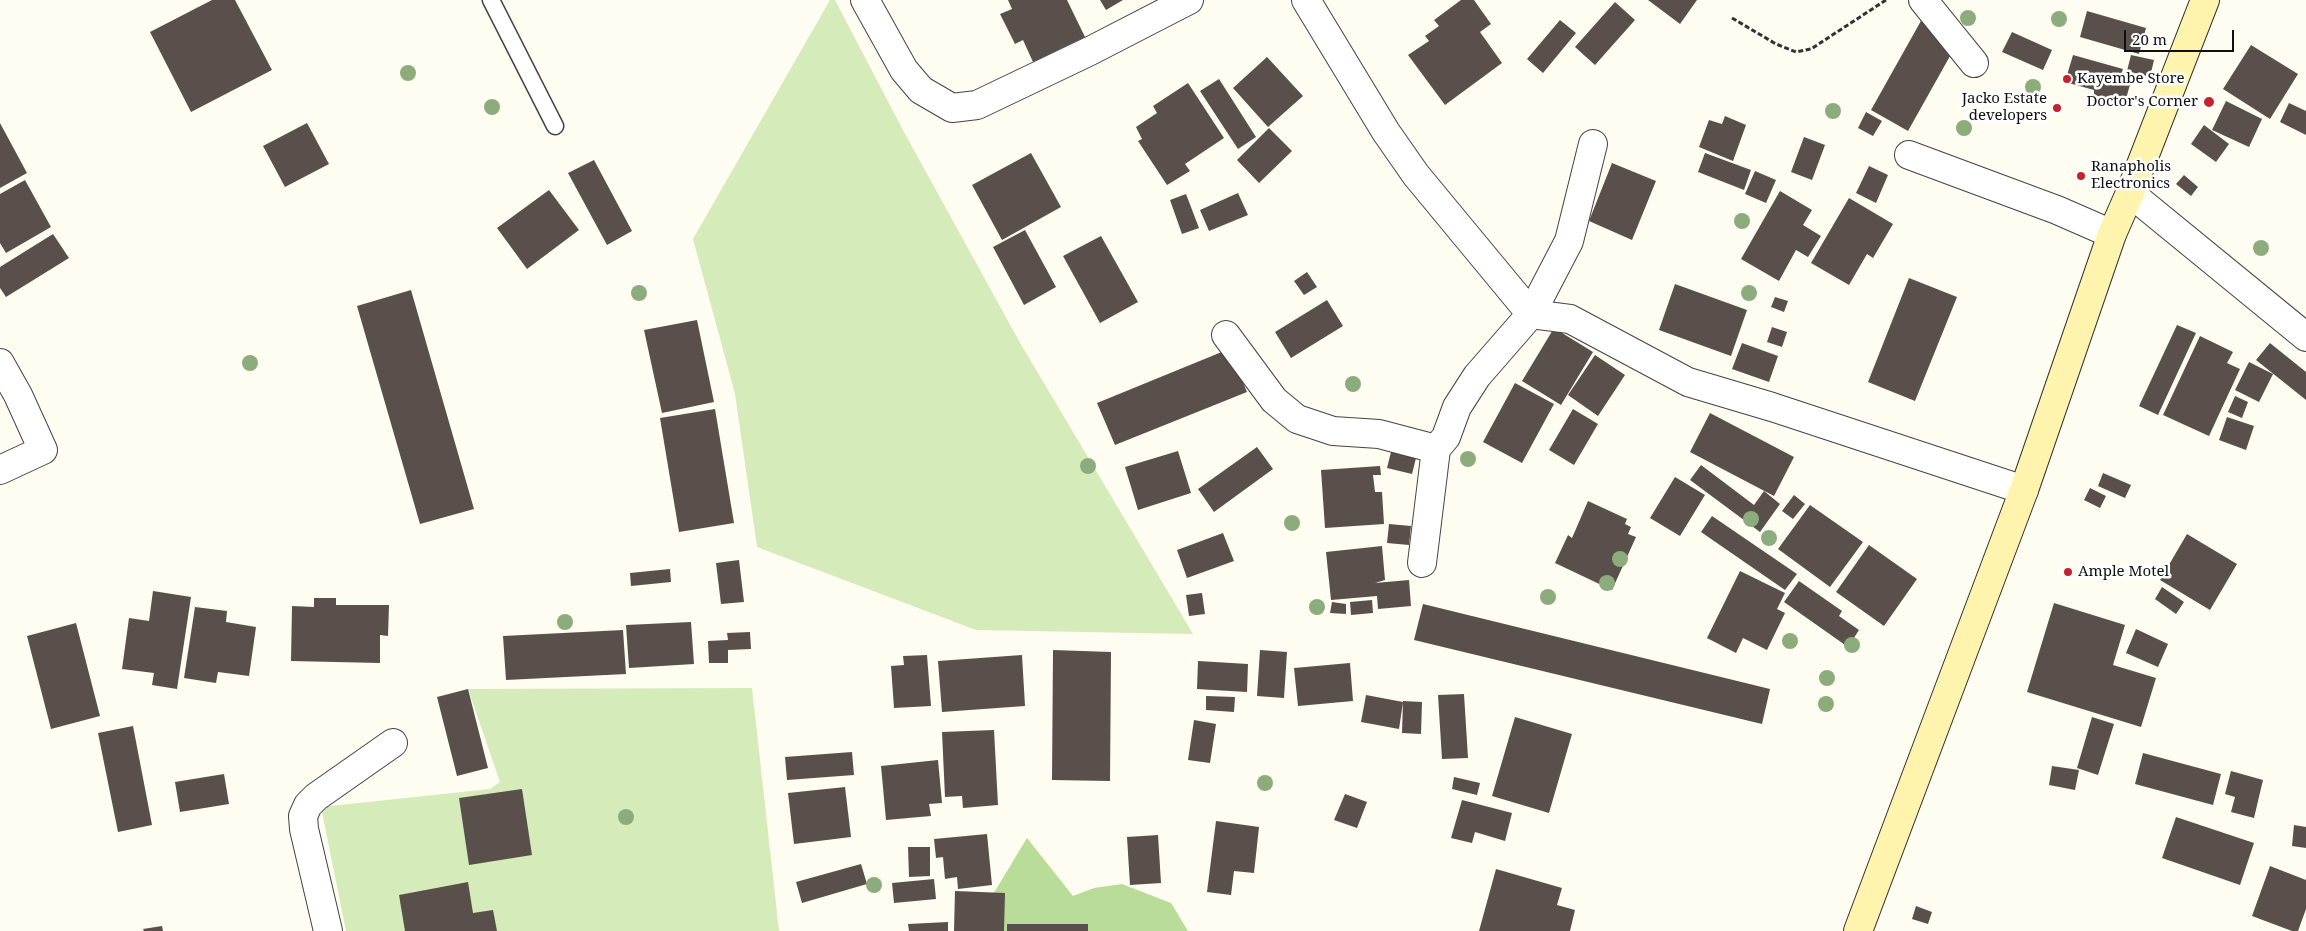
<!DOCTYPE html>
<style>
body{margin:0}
#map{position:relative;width:2306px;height:931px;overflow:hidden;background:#fffcf2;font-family:"Noto Serif",serif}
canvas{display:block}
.scale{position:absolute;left:2124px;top:30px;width:110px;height:22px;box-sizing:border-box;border:2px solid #101010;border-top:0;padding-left:6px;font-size:15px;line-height:18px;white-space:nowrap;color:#101010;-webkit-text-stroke:4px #fff;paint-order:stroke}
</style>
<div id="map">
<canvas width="2306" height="931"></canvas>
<div class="scale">20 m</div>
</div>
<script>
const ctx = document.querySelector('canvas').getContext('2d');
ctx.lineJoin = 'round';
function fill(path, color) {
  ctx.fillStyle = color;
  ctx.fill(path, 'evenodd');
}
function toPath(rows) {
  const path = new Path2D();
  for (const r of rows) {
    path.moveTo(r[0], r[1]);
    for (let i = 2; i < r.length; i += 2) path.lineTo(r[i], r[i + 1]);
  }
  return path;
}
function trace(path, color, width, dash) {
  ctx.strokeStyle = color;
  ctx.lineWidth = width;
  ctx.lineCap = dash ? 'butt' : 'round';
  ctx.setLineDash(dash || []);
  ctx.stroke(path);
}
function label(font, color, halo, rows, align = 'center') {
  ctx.font = font + ' "Noto Serif",serif';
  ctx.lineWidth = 5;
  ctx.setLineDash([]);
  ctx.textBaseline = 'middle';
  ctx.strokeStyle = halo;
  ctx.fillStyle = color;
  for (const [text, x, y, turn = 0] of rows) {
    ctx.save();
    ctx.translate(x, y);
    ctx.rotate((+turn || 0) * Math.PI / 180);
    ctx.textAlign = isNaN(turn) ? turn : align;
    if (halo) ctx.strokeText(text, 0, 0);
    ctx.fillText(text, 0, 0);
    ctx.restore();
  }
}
const green = toPath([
 [830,0,835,0,904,132,1019,341,1193,634,976,630,757,547,735,394,693,239],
 [752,688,779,931,346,931,321,807,490,789,500,782,468,689]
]);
const forest = toPath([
 [1027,838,1073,896,1094,888,1122,884,1171,903,1188,931,971,931]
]);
const building = toPath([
 [212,0,235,0,272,70,191,112,150,32],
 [1008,0,1067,0,1085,37,1033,62,1023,40,1015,44,1000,14,1012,9],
 [1100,0,1123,0,1106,10],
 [1461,0,1474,0,1491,24,1480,32,1502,63,1445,105,1408,55,1429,41,1425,36,1439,26,1434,20],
 [1648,0,1697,0,1680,24],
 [1615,2,1635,20,1595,65,1575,47],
 [2087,11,2146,28,2139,54,2080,37],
 [1922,19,1959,40,1908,131,1871,110],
 [1560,20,1576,33,1543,73,1527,59],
 [2012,32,2052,50,2043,70,2002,52],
 [2251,45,2298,74,2270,119,2223,89],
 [2073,55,2123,69,2121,75,2132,77,2126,99,2111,95,2109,99,2094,95,2094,90,2065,82],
 [2131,55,2154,60,2150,77,2127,71],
 [1267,57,1303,96,1268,127,1233,88],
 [1219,79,1256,137,1238,149,1200,91],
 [1188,83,1224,138,1185,164,1190,171,1167,185,1138,141,1142,139,1136,127,1157,113,1153,106],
 [2226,101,2262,119,2249,147,2212,130],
 [2289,103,2306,111,2306,135,2280,122],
 [1866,112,1882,121,1873,136,1858,128],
 [1725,116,1746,125,1733,161,1699,147,1709,120,1722,124],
 [0,123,27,173,0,188],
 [307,123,329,164,285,187,263,146],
 [2204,125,2229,144,2216,162,2191,144],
 [1269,128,1292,151,1259,183,1237,160],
 [1804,137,1825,145,1812,180,1791,172],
 [1031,153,1061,207,1002,240,972,185],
 [1705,153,1751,170,1744,190,1698,172],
 [594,160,632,231,607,245,568,173],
 [1612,163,1656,181,1632,240,1589,221],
 [1869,166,1888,175,1876,203,1856,193],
 [1755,171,1776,180,1766,203,1745,194],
 [2184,175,2198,187,2191,196,2176,184],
 [25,180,51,227,6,253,0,243,0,194],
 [549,190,579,230,527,269,497,228],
 [1780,191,1812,210,1803,225,1821,236,1808,257,1796,250,1779,281,1741,259],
 [1238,193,1248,215,1209,231,1200,210],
 [1186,194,1199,228,1182,234,1170,200],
 [1849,198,1893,224,1873,258,1867,254,1849,285,1811,263],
 [1025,230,1056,287,1024,305,993,247],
 [53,234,69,258,6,297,0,288,0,267],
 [1101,236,1138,302,1100,323,1063,256],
 [1307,272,1317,287,1304,295,1294,281],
 [1909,278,1957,297,1915,401,1868,382],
 [1675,284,1747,310,1731,356,1659,330],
 [411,290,474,509,420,524,357,306],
 [1775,297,1788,301,1784,312,1771,307],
 [1327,300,1343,326,1291,358,1275,332],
 [697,320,714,402,662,413,644,330],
 [2177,325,2196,333,2158,415,2139,406],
 [1772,327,1787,332,1782,347,1767,342],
 [1554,328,1593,352,1561,405,1522,381],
 [2200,336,2233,352,2227,363,2240,369,2209,436,2163,415],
 [1742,343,1778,356,1769,382,1732,369],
 [2270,343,2306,372,2306,400,2256,360],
 [1229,349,1247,392,1115,445,1097,403],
 [1595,355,1625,375,1598,416,1568,395],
 [2249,362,2273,374,2259,402,2235,390],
 [1515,383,1554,404,1522,463,1483,442],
 [2235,396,2248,402,2242,418,2228,412],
 [715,409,734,523,679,532,660,418],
 [1573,409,1598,424,1574,465,1549,450],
 [1710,413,1794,457,1774,496,1690,452],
 [2227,417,2254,426,2246,450,2219,440],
 [1257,447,1273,469,1214,512,1198,489],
 [1392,448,1417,454,1412,474,1387,468],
 [1178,451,1191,493,1138,510,1125,467],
 [1701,465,1754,505,1764,491,1780,504,1760,532,1690,480],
 [1380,466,1381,475,1373,475,1375,492,1382,492,1384,524,1325,528,1321,470],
 [2103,473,2131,485,2125,498,2098,486],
 [1675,477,1705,495,1680,536,1650,518],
 [2090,488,2106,496,2100,508,2084,500],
 [1794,495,1805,504,1793,519,1782,511],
 [1588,501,1627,519,1625,524,1631,527,1628,534,1636,537,1612,590,1555,563,1568,535,1572,538],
 [1810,505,1863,542,1830,587,1778,549],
 [1712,516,1797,574,1785,590,1701,532],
 [1389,524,1411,526,1409,545,1387,543],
 [1223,533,1234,561,1187,578,1177,550],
 [2187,534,2237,564,2210,610,2160,580],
 [1869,545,1917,579,1884,626,1836,592],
 [1382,546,1385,580,1375,583,1409,580,1411,606,1378,609,1377,596,1331,600,1326,552],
 [739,560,744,602,721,604,716,563],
 [670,569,671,582,631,586,630,573],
 [1740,571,1785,593,1777,609,1785,613,1767,650,1743,638,1736,653,1707,638],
 [1799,581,1842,611,1839,616,1859,630,1848,647,1784,602],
 [2162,587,2184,602,2176,614,2155,599],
 [153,591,191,597,177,689,152,685,154,673,122,669,129,618,149,621],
 [1202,593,1205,614,1189,616,1186,595],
 [314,598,336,598,336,605,389,605,388,636,380,635,380,663,291,661,292,606,314,607],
 [1372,600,1373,613,1351,615,1350,602],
 [1332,602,1346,604,1346,614,1330,613],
 [2054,603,2125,625,2113,665,2156,678,2141,727,2027,692],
 [1423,604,1770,689,1762,724,1414,640],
 [195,607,227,611,226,622,256,627,249,676,218,672,216,683,184,678],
 [691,622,694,664,629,668,626,625],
 [76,623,100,716,51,729,27,636],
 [2136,629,2168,644,2158,667,2126,653],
 [623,630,626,674,506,680,503,636],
 [750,632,751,649,728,650,728,663,709,663,708,641,728,640,727,633],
 [1053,650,1111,652,1110,781,1052,780],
 [1260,650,1287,652,1284,698,1257,696],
 [927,655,931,706,894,708,891,666,904,665,903,656],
 [1022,655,1025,706,942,712,938,661],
 [1198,661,1248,664,1247,692,1197,689],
 [1350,663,1353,701,1298,706,1294,668],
 [468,689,488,768,457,776,437,697],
 [1464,694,1468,758,1442,759,1438,695],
 [1366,695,1403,702,1399,729,1361,722],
 [1206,696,1235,697,1234,712,1206,710],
 [1403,701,1422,702,1421,734,1402,733],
 [1515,717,1572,734,1549,813,1492,796],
 [2092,717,2114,724,2098,775,2077,768],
 [1194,720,1216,724,1210,763,1188,760],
 [133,726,152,825,118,832,98,733],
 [994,730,998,805,963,808,962,796,945,797,942,732],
 [852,752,854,775,787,780,785,757],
 [2143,753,2221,774,2213,805,2135,784],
 [938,760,942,803,929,804,931,816,886,820,881,766],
 [2052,766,2079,770,2075,790,2049,785],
 [2231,771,2263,780,2254,818,2231,812,2235,797,2225,794],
 [224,774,229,804,180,812,175,782],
 [1454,777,1480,783,1477,795,1452,789],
 [845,787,851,837,794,844,788,793],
 [522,789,532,855,469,865,459,798],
 [1345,794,1367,802,1357,828,1334,820],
 [1462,800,1512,813,1505,841,1475,832,1472,843,1451,838],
 [2176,817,2254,843,2240,885,2162,858],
 [1216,821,1259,827,1254,873,1234,871,1231,895,1207,892],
 [2294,825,2306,827,2306,848,2292,846],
 [987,834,992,885,958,889,957,877,945,879,943,857,936,858,934,839],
 [1158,835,1161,883,1130,885,1127,837],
 [908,847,930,847,930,876,909,877],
 [861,864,867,884,802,903,796,882],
 [2270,866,2306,880,2306,909,2298,931,2292,931,2252,916],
 [1496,869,1562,888,1557,905,1575,910,1570,931,1479,931],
 [934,879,936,899,894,903,892,883],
 [468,882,473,913,493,910,497,931,405,931,399,895],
 [955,891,1005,893,1004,931,954,931],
 [1916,906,1932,912,1928,924,1912,919],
 [948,922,948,931,909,931,908,924],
 [1007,924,1088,924,1088,931,1007,931],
 [162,926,163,931,144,931,143,929]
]);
const path = toPath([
 [1732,18,1776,44,1796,52,1811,49,1886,0]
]);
const lane = toPath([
 [491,0,555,126]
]);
const street = toPath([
 [865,0,904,70,921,90,952,108,977,105,1090,51,1189,0],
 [1306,0,1386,132,1416,175,1531,314,1569,241,1593,144],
 [1923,0,1974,63],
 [1909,155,2057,210,2112,234],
 [2130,193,2306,337],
 [1226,335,1274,400,1297,419,1333,431,1379,434,1436,449],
 [0,363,18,395,43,450,0,470],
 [1422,563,1436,449,1446,437,1457,407,1477,376,1531,314,1570,319,1688,382,1772,407,2024,490],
 [328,931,304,829,303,816,308,805,316,797,393,743]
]);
const secondary = toPath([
 [1858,931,2024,490,2112,234,2130,193,2205,0]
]);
const trees = [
 [1968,18],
 [2059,19],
 [408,73],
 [2033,87],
 [492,107],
 [1833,111],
 [1964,128],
 [1742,221],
 [2261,248],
 [639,293],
 [1749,293],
 [250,363],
 [1353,384],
 [1468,459],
 [1088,466],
 [1751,519],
 [1292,523],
 [1769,538],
 [1620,559],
 [1607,583],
 [1548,597],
 [1317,607],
 [565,622],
 [1790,641],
 [1852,645],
 [1827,678],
 [1826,704],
 [1265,783],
 [626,817],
 [874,885]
];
const markers = [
 [2067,79,5,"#c4232e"],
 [2209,102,6,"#c4232e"],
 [2057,108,5,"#c4232e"],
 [2081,176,5,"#c4232e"],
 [2068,572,5,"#c4232e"]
];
const poiNames = [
 ["Kayembe Store",2077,79],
 ["Jacko Estate",2047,99,"right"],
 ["developers",2047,116,"right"],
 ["Doctor's Corner",2198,102,"right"],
 ["Ranapholis",2091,167],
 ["Electronics",2091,184],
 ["Ample Motel",2078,572]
];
fill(green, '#d5ebba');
fill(forest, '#b9dc99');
fill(building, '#59504b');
trace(lane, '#434343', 19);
trace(street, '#434343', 30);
trace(secondary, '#323232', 30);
trace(path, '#323232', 3, [5, 2.5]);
trace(lane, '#fff', 16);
trace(street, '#fff', 28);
trace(secondary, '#fff4ad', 28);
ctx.fillStyle = '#8dac7d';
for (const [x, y] of trees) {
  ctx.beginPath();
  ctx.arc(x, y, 8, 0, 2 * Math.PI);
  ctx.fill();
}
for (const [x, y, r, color] of markers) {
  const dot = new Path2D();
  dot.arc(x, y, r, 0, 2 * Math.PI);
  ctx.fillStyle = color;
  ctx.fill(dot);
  trace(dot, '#fff', 2);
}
label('15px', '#101010', '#fff', poiNames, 'left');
</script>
